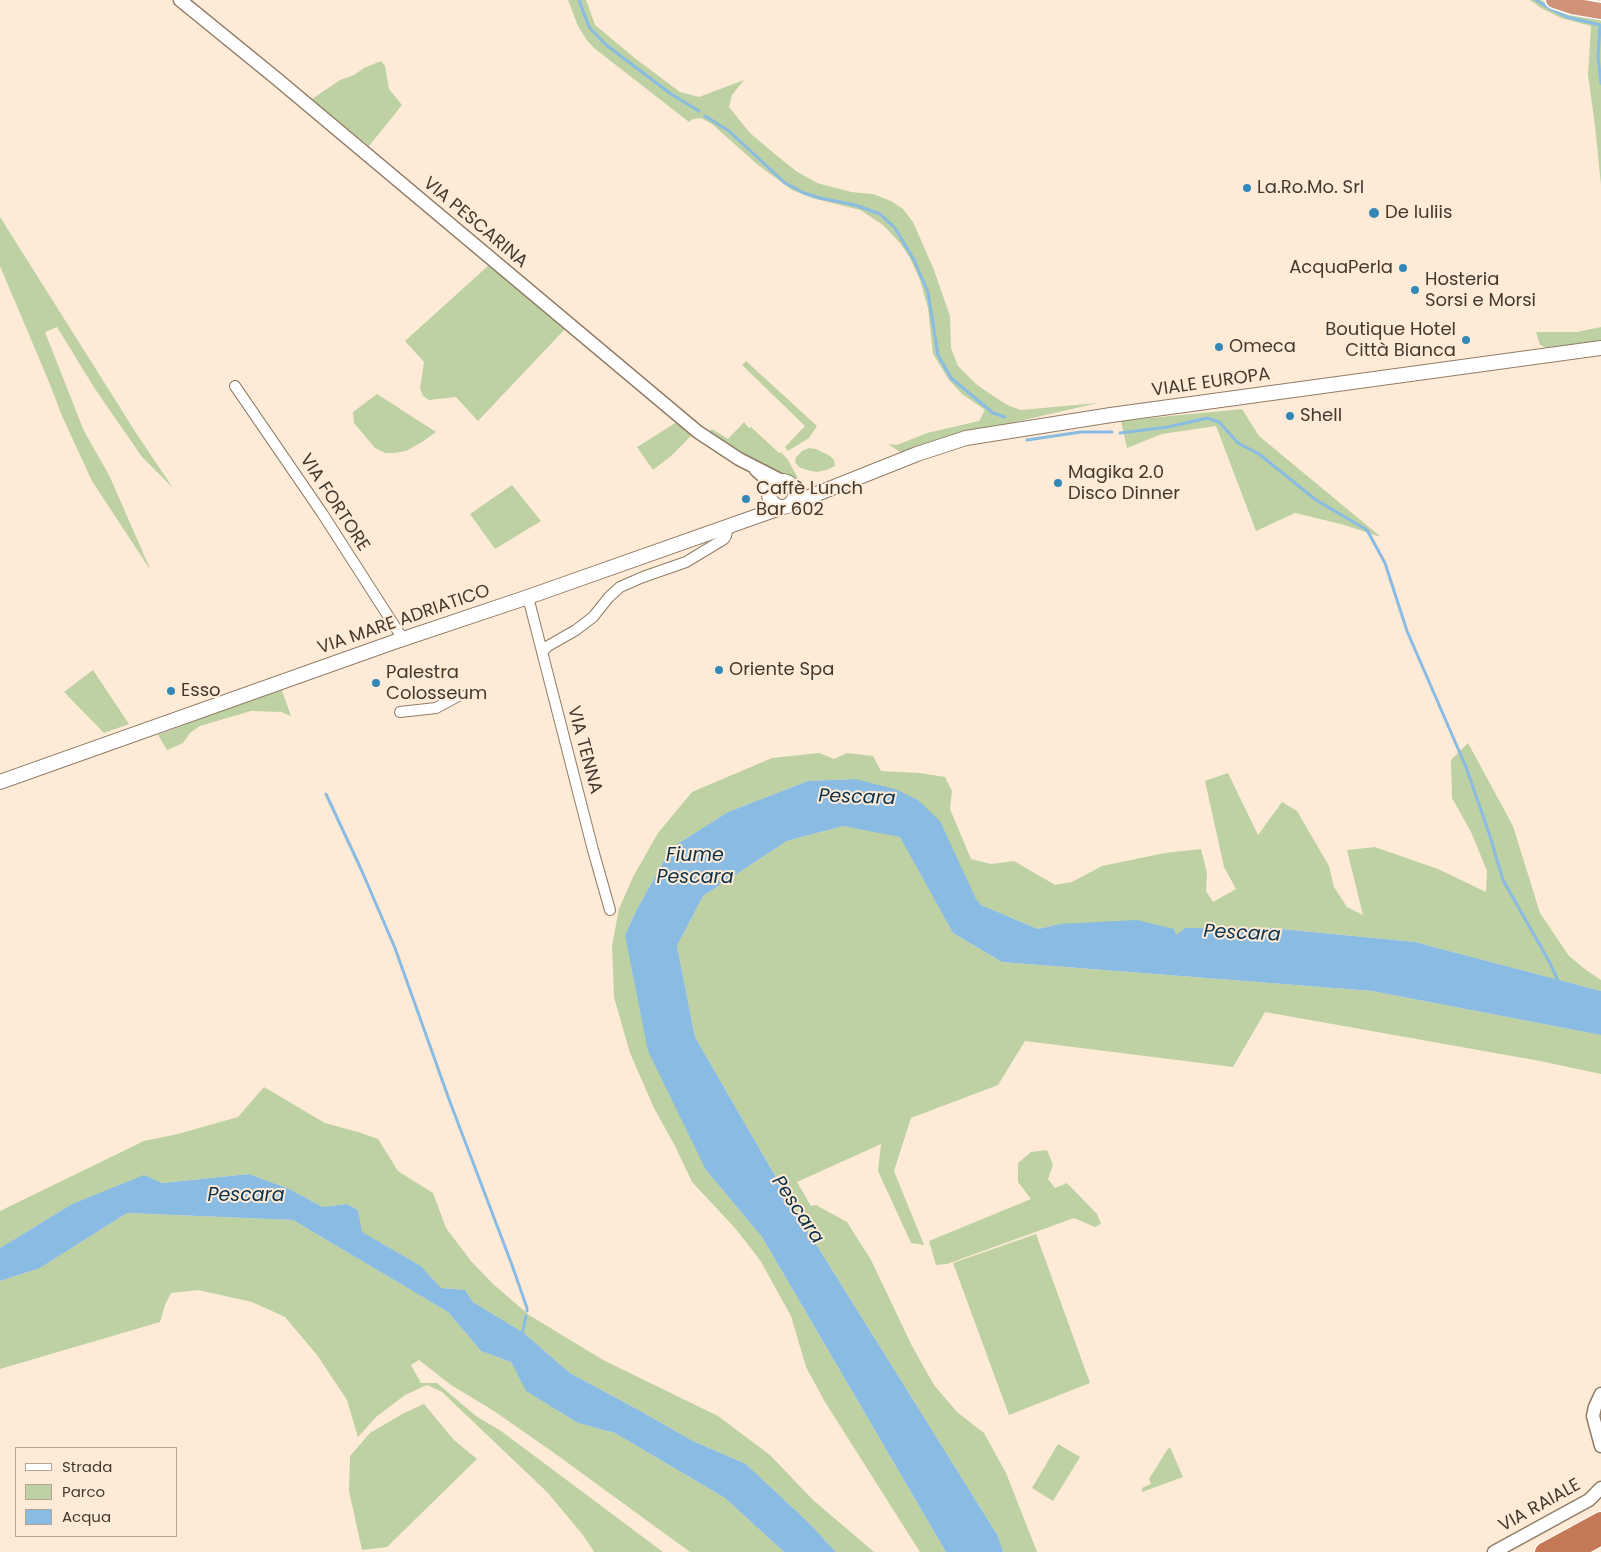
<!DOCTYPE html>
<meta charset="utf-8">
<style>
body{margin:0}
#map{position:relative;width:1601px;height:1552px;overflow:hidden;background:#feebd7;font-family:Poppins,sans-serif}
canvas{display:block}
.legend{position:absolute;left:15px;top:1447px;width:162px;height:90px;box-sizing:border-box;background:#feebd7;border:1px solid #b3a494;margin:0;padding:6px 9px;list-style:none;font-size:15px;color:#42392f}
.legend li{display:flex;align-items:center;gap:10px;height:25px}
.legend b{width:25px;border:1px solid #b3a494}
</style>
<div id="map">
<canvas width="1601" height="1552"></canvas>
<ul class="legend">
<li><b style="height:6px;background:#fff"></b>Strada</li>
<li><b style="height:14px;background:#bdd1a2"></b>Parco</li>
<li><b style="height:14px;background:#8abbe3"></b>Acqua</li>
</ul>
</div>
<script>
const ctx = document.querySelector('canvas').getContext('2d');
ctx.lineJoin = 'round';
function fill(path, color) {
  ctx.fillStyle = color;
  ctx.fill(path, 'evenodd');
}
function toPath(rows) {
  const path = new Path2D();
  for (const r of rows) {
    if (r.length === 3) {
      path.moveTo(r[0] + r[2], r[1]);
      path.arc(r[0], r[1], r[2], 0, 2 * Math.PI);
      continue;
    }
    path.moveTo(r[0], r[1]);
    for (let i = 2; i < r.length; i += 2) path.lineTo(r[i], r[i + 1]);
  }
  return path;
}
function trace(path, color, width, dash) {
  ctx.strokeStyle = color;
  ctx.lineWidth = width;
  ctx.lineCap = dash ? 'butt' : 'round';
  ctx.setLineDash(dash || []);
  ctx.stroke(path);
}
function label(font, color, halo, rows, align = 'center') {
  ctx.font = font + ' Poppins,sans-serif';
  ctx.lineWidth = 4;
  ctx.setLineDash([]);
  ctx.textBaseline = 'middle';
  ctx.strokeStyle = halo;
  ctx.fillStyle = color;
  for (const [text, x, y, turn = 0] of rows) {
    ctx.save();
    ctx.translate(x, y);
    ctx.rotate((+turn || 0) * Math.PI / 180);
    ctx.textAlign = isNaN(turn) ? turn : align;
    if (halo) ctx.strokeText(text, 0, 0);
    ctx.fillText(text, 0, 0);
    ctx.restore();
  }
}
const green = toPath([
 [568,0,586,0,595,25,636,59,680,92,699,97,744,80,732,95,729,107,750,133,776,155,796,171,817,183,851,192,873,194,891,201,903,209,913,222,934,270,950,316,951,348,958,366,977,385,1007,405,1021,410,1098,403,967,433,903,454,888,444,897,445,927,433,979,421,985,410,962,394,949,380,933,354,928,308,920,280,910,258,900,243,883,225,860,210,812,198,792,190,758,165,712,124,701,118,693,119,689,122,594,48,586,39,578,26],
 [1530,0,1541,0,1551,6,1601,19,1601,185,1595,126,1588,75,1591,26,1561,18,1541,8],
 [381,61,385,66,389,89,402,105,369,146,312,99,340,80,354,75,364,68],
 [0,217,138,436,173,488,142,457,95,389,57,327,45,332,84,431,109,475,151,571,92,481,62,416,49,382,0,266],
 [489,265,566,328,478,421,456,397,429,400,423,396,420,388,424,362,405,341],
 [1601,327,1601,340,1550,349,1540,345,1536,332,1577,332],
 [746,361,817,426,809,438,788,451,785,447,805,426,742,365],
 [377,394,408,414,436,432,422,442,406,451,394,453,385,453,375,448,354,423,353,412],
 [1242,409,1259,436,1381,537,1341,524,1295,513,1256,531,1216,426,1162,434,1127,448,1121,421],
 [677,422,692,435,671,456,653,470,637,447],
 [744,422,749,428,751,427,779,453,781,452,788,460,799,480,786,477,774,471,707,434,712,429,728,439],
 [809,448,816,449,830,456,834,460,835,466,826,470,817,472,807,470,799,467,795,462,796,457,802,451],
 [512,485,541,521,495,549,470,514],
 [93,670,129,724,104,733,64,692],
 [281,688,291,716,281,712,251,711,200,726,190,733,183,743,167,750,158,735],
 [1468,743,1513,826,1540,913,1569,956,1586,970,1601,980,1601,991,1415,942,1271,928,1185,928,1176,935,1060,924,1038,929,981,905,855,779,808,781,728,812,671,848,636,911,625,935,706,1170,762,1237,946,1552,920,1552,825,1402,806,1367,791,1316,760,1260,735,1228,692,1182,675,1146,654,1108,630,1053,614,997,612,946,619,909,633,877,658,833,692,792,772,758,819,753,834,759,847,753,873,756,881,771,919,773,945,777,952,791,950,809,971,859,991,864,1014,861,1055,885,1072,882,1102,866,1165,853,1201,849,1207,873,1206,891,1213,902,1236,889,1224,867,1205,781,1228,773,1258,835,1282,802,1297,811,1329,866,1334,887,1347,907,1363,915,1347,850,1375,847,1438,869,1486,892,1487,871,1471,832,1452,798,1451,760],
 [843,826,900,836,953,933,1002,962,1372,991,1601,1035,1601,1074,1540,1061,1265,1012,1233,1067,1025,1041,998,1085,911,1118,894,1171,924,1245,911,1243,878,1171,881,1144,797,1182,811,1206,816,1205,847,1222,871,1260,912,1346,934,1385,957,1412,984,1433,1006,1473,1037,1552,1003,1552,998,1536,796,1212,695,1037,677,946,703,896,787,841],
 [264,1087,325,1123,358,1132,378,1139,398,1171,433,1193,446,1228,471,1261,493,1284,529,1315,603,1360,718,1416,770,1455,813,1500,874,1552,836,1552,808,1522,746,1464,693,1441,635,1408,570,1373,524,1333,473,1302,465,1290,441,1288,421,1266,361,1232,358,1210,347,1204,323,1207,287,1188,249,1174,162,1183,144,1176,72,1204,0,1248,0,1211,144,1141,178,1134,238,1117],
 [1047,1150,1053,1165,1048,1179,1055,1188,1067,1183,1097,1214,1101,1224,1095,1227,1074,1218,947,1264,936,1265,929,1241,1031,1199,1018,1182,1018,1163,1031,1152],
 [127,1213,293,1220,448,1312,481,1351,511,1362,527,1391,578,1423,615,1433,725,1498,784,1552,690,1552,557,1455,494,1411,451,1385,419,1360,411,1365,421,1383,437,1383,476,1416,501,1431,663,1552,594,1552,583,1535,547,1492,442,1392,427,1385,405,1395,376,1417,358,1437,347,1400,317,1355,285,1317,252,1302,198,1290,171,1293,165,1305,160,1322,0,1369,0,1281,40,1268],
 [1036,1234,1090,1383,1009,1415,953,1263],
 [424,1404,454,1440,477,1459,387,1547,362,1550,349,1491,350,1456,370,1433,404,1413],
 [1058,1444,1080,1457,1053,1501,1032,1488],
 [1170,1447,1183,1477,1142,1492,1142,1488,1151,1484,1149,1479,1167,1450]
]);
const water = toPath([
 [855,779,895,789,918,800,940,821,976,899,981,905,1038,929,1060,924,1137,920,1174,929,1176,935,1185,928,1271,928,1415,942,1601,991,1601,1035,1372,991,1002,962,953,933,900,837,843,826,787,841,703,896,677,946,695,1037,796,1212,998,1536,1003,1552,946,1552,762,1237,706,1170,648,1051,625,935,636,911,671,848,728,812,808,781],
 [249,1174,287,1188,323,1207,347,1204,358,1210,362,1232,421,1266,441,1288,465,1290,473,1302,524,1333,570,1373,635,1408,693,1441,746,1464,808,1522,836,1552,784,1552,725,1498,615,1433,578,1423,526,1391,511,1362,481,1351,448,1312,293,1220,127,1213,40,1268,0,1281,0,1248,72,1204,144,1175,162,1183]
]);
const stream = toPath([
 [579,0,589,27,605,44,671,94,699,111],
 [1536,0,1549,8,1567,17,1600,25,1598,57,1601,83],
 [705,116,729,131,785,183,804,193,820,198,855,205,880,214,895,228,914,260,928,292,938,355,951,378,993,413,1005,417],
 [1120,433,1168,427,1207,418,1219,422,1238,443,1259,454,1316,500,1367,530,1385,563,1407,631,1466,767,1489,833,1503,880,1550,963,1558,981],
 [1027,440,1081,432,1112,432],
 [326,794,361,869,395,948,450,1102,512,1265,527,1308,527,1311],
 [522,1335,526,1316]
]);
const minor = toPath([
 [235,386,322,513,403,639],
 [528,597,593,850,610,910],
 [542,652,548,646,576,630,593,617,609,597,620,587,643,577,686,562,724,539,726,536,728,526],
 [400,712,436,708,460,695]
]);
const tertiary = toPath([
 [180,0,277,79,698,432,739,459,780,480],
 [756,470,764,477,768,493],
 [1601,1394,1595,1407,1593,1416,1601,1446],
 [1494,1552,1589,1500,1601,1488]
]);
const secondary = toPath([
 [782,494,13],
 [789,505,917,454,966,438,1111,415,1601,348],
 [0,782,394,642,528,597,783,507]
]);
const trunk = toPath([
 [1554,0,1572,6,1601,11]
]);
const motorway = toPath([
 [1544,1552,1601,1521],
 [1572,1552,1601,1536]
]);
const markers = [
 [1247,188,5,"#3388b8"],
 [1374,213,6,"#3388b8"],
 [1403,268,5,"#3388b8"],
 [1415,290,5,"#3388b8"],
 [1466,340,5,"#3388b8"],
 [1219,347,5,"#3388b8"],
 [1290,416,5,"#3388b8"],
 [1058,483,5,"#3388b8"],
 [746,499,5,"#3388b8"],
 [719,670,5,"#3388b8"],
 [376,683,5,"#3388b8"],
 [171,691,5,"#3388b8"]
];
const poiNames = [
 ["La.Ro.Mo. Srl",1257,188],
 ["De Iuliis",1385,213],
 ["AcquaPerla",1393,268,"right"],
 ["Hosteria",1425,280],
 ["Sorsi e Morsi",1425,301],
 ["Boutique Hotel",1456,330,"right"],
 ["Città Bianca",1456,351,"right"],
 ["Omeca",1229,347],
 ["Shell",1300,416],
 ["Magika 2.0",1068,473],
 ["Disco Dinner",1068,494],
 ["Caffè Lunch",756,489],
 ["Bar 602",756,510],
 ["Oriente Spa",729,670],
 ["Palestra",386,673],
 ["Colosseum",386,694],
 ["Esso",181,691]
];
const streetNames = [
 ["VIA PESCARINA",475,223,40],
 ["VIALE EUROPA",1211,383,-8],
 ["VIA FORTORE",334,503,57],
 ["VIA MARE ADRIATICO",404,620,-19],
 ["VIA TENNA",584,750,75],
 ["VIA RAIALE",1540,1506,-29]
];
const waterNames = [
 ["Pescara",857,798,2],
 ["Fiume",695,856],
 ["Pescara",695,878],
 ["Pescara",1242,934,3],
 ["Pescara",246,1196],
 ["Pescara",797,1210,56]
];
fill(green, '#bdd1a2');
fill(water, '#8abbe3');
trace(stream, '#8abbe3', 3);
trace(minor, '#917c65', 12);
trace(tertiary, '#917c65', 15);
trace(secondary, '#917c65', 16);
trace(trunk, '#fff', 19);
trace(motorway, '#fff', 20);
trace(minor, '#fff', 10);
trace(tertiary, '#fff', 12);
trace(secondary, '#fff', 14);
trace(trunk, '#d09378', 16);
trace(motorway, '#c57856', 18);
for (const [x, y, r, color] of markers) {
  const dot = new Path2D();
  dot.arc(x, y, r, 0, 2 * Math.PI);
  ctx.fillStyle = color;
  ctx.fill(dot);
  trace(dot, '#feebd7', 2);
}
label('18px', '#42392f', '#feebd7', poiNames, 'left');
label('18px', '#42392f', '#feebd7', streetNames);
label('italic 19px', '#09304b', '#feebd7', waterNames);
</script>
